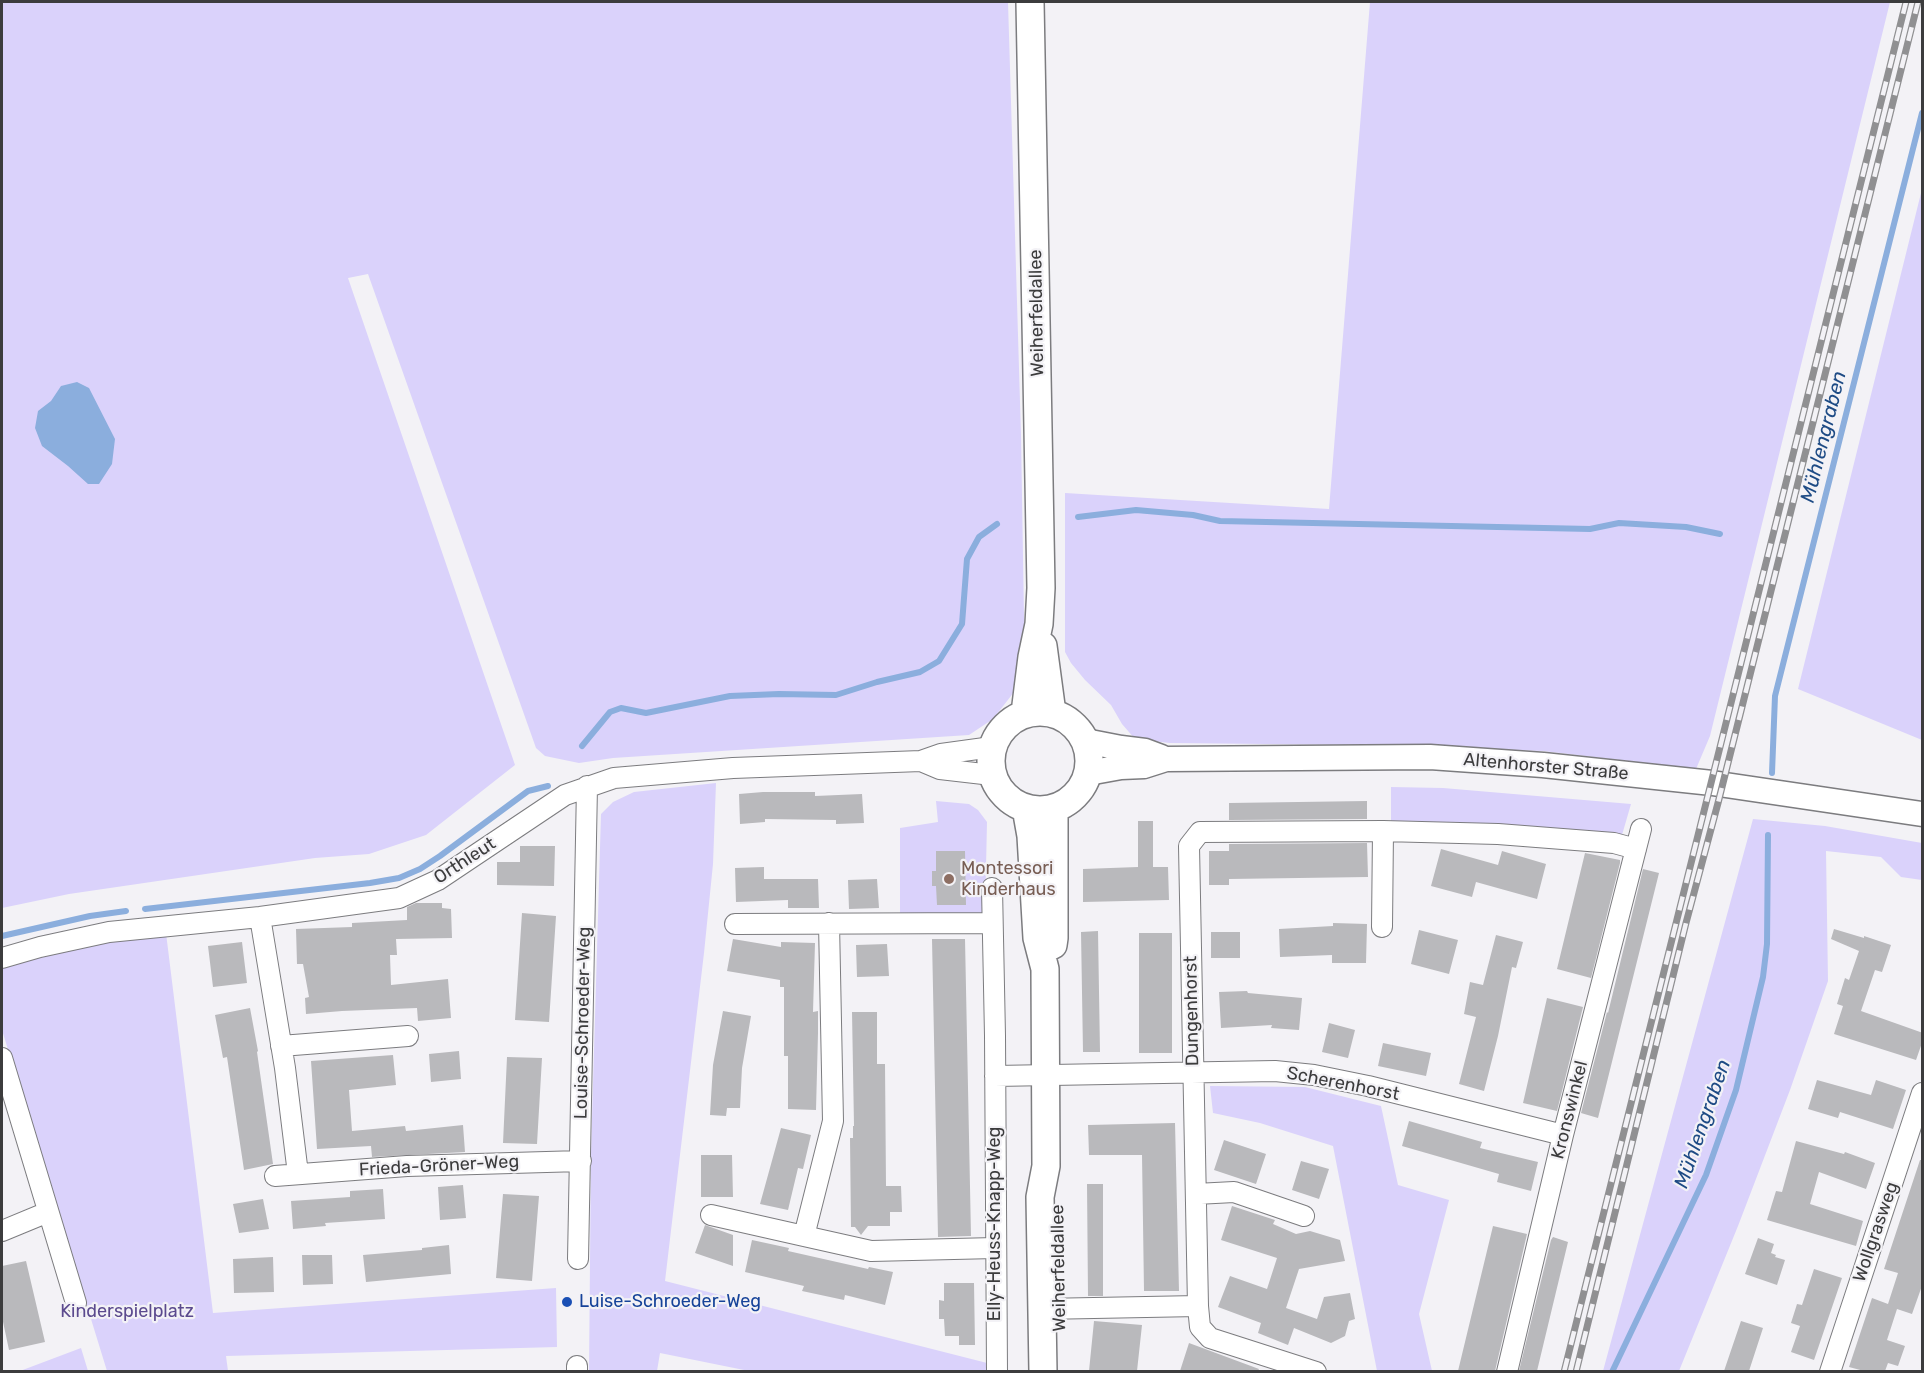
<!DOCTYPE html>
<meta charset="utf-8">
<style>
body{margin:0}
#map{position:relative;width:1924px;height:1373px;overflow:hidden;background:#f3f2f6;font-family:Rubik,sans-serif}
canvas{display:block}
.frame{position:absolute;inset:0;border:3px solid #3c3c3d;pointer-events:none}
</style>
<div id="map">
<canvas width="1924" height="1373"></canvas>
<div class="frame"></div>
</div>
<script>
const ctx = document.querySelector('canvas').getContext('2d');
ctx.lineJoin = 'round';
function fill(path, color) {
  ctx.fillStyle = color;
  ctx.fill(path, 'evenodd');
}
function toPath(rows) {
  const path = new Path2D();
  for (const r of rows) {
    if (r.length === 3) {
      path.moveTo(r[0] + r[2], r[1]);
      path.arc(r[0], r[1], r[2], 0, 2 * Math.PI);
      continue;
    }
    path.moveTo(r[0], r[1]);
    for (let i = 2; i < r.length; i += 2) path.lineTo(r[i], r[i + 1]);
  }
  return path;
}
function trace(path, color, width, dash) {
  ctx.strokeStyle = color;
  ctx.lineWidth = width;
  ctx.lineCap = dash ? 'butt' : 'round';
  ctx.setLineDash(dash || []);
  ctx.stroke(path);
}
function label(font, color, halo, rows, align = 'center') {
  ctx.font = font + ' Rubik,sans-serif';
  ctx.lineWidth = 4.5;
  ctx.setLineDash([]);
  ctx.textBaseline = 'middle';
  ctx.strokeStyle = halo;
  ctx.fillStyle = color;
  for (const [text, x, y, turn = 0] of rows) {
    ctx.save();
    ctx.translate(x, y);
    ctx.rotate((+turn || 0) * Math.PI / 180);
    ctx.textAlign = isNaN(turn) ? turn : align;
    if (halo) ctx.strokeText(text, 0, 0);
    ctx.fillText(text, 0, 0);
    ctx.restore();
  }
}
const green = toPath([
 [2,2,1008,2,1021,435,1025,678,993,719,969,735,613,758,579,763,545,756,536,748,368,274,348,278,515,765,426,835,369,854,315,858,69,894,2,908],
 [1370,2,1890,2,1710,736,1696,769,1543,751,1362,745,1170,743,1135,739,1122,724,1111,705,1085,680,1071,663,1065,652,1065,493,1329,509],
 [1922,189,1922,740,1798,689],
 [716,783,713,864,704,953,665,1281,991,1364,990,1371,749,1371,660,1353,657,1371,589,1372,591,1153,601,814,613,802,634,792],
 [1391,787,1443,788,1631,804,1622,835,1391,821],
 [936,801,969,804,978,810,987,822,985,913,900,914,900,828,938,822],
 [1753,819,1825,826,1922,843,1922,880,1901,877,1881,857,1826,851,1828,981,1790,1090,1738,1226,1679,1371,1603,1371],
 [166,933,213,1313,556,1288,557,1347,226,1356,228,1371,107,1371,2,1030,2,963,104,941],
 [1210,1086,1305,1087,1381,1106,1398,1185,1449,1200,1419,1314,1432,1371,1377,1371,1333,1146,1260,1123,1213,1113],
 [81,1348,88,1371,20,1371]
]);
const water = toPath([
 [77,382,89,388,115,439,112,464,99,484,88,484,68,466,42,446,35,428,38,411,51,401,61,386]
]);
const stream = toPath([
 [1078,517,1136,510,1193,515,1220,521,1590,529,1619,523,1686,527,1720,534],
 [582,746,610,712,621,708,646,713,730,696,779,694,836,695,877,682,920,672,939,661,962,624,967,559,979,537,997,524],
 [1772,773,1775,696,1922,113],
 [145,909,370,883,399,878,420,869,440,856,528,791,548,786],
 [2,936,90,916,126,911],
 [1612,1372,1706,1175,1736,1090,1763,977,1767,944,1768,835]
]);
const building = toPath([
 [763,792,815,792,815,796,862,794,864,823,836,824,836,820,765,819,765,822,740,824,739,794],
 [1367,801,1367,819,1229,820,1229,803],
 [1138,821,1153,821,1153,867,1168,867,1169,900,1083,902,1083,869,1138,867],
 [1367,843,1368,877,1229,879,1229,885,1209,885,1209,851,1229,851,1229,844],
 [520,846,555,846,554,886,497,885,497,862,520,862],
 [1441,849,1498,865,1502,851,1546,864,1537,899,1476,882,1472,897,1431,886],
 [936,851,965,851,966,905,937,905,936,886,932,886,932,871,936,871],
 [1585,853,1620,860,1620,863,1591,978,1557,969],
 [764,867,764,879,818,879,819,908,788,908,788,900,736,902,735,868],
 [1643,869,1659,873,1598,1118,1581,1113,1607,1012,1608,1013],
 [877,879,879,908,849,909,848,880],
 [416,903,442,903,442,908,451,909,452,938,396,939,397,955,390,955,391,985,448,979,451,1018,418,1021,417,1008,342,1011,306,1014,305,998,309,997,303,964,297,964,296,929,352,927,352,923,407,920,407,907],
 [522,913,556,916,549,1022,515,1020],
 [1333,923,1367,924,1366,963,1332,963,1332,955,1280,957,1279,929,1333,926],
 [1834,929,1864,938,1864,936,1891,945,1882,972,1875,970,1861,1011,1923,1033,1923,1040,1916,1060,1834,1034,1843,1006,1837,1004,1845,978,1849,980,1859,951,1831,939],
 [1419,930,1458,940,1449,974,1411,964],
 [1098,931,1100,1052,1083,1052,1081,932],
 [1211,932,1240,932,1240,958,1211,958],
 [1139,933,1172,933,1172,1053,1139,1053],
 [1496,935,1523,942,1516,968,1512,967,1498,1036,1484,1091,1459,1084,1476,1017,1464,1014,1470,982,1483,985],
 [733,939,781,947,781,942,815,943,813,1012,818,1011,818,1033,816,1110,788,1109,788,1056,784,1056,784,987,780,987,780,980,727,971],
 [932,939,965,939,971,1236,938,1237],
 [242,942,247,983,213,987,208,946],
 [887,944,889,976,857,977,856,945],
 [1247,991,1248,993,1302,998,1299,1030,1271,1028,1272,1025,1221,1028,1219,992],
 [1547,998,1583,1007,1557,1111,1523,1103],
 [250,1008,258,1051,257,1052,273,1164,244,1170,227,1057,223,1058,215,1015],
 [723,1011,751,1016,742,1068,740,1108,727,1108,726,1116,710,1115,713,1065],
 [852,1012,877,1012,877,1064,885,1064,886,1186,901,1186,902,1212,890,1212,890,1226,868,1226,861,1235,855,1227,851,1227,850,1138,853,1138,853,1126,854,1126],
 [1329,1023,1355,1030,1348,1058,1322,1052],
 [1383,1043,1431,1053,1426,1076,1378,1066],
 [459,1051,461,1079,431,1082,429,1054],
 [393,1055,396,1085,349,1090,352,1131,405,1126,406,1131,463,1125,465,1152,372,1157,371,1146,317,1149,311,1061],
 [507,1057,542,1058,537,1144,503,1143],
 [1817,1080,1871,1095,1876,1080,1906,1090,1893,1129,1840,1112,1838,1118,1808,1109],
 [1409,1121,1482,1142,1480,1148,1538,1162,1531,1191,1497,1182,1499,1174,1402,1146],
 [1175,1123,1179,1291,1144,1291,1142,1155,1089,1155,1088,1125],
 [781,1128,811,1135,803,1169,798,1168,788,1210,760,1204],
 [1224,1140,1266,1154,1256,1184,1214,1170],
 [1796,1141,1844,1154,1845,1152,1875,1163,1866,1189,1819,1172,1810,1204,1863,1221,1856,1246,1767,1220,1776,1191,1782,1192],
 [701,1155,732,1155,733,1197,701,1197],
 [1920,1160,1923,1160,1923,1283,1912,1314,1897,1309,1887,1340,1905,1346,1898,1366,1888,1363,1885,1371,1864,1371,1849,1367,1872,1298,1888,1304,1898,1273,1884,1269],
 [1301,1161,1329,1169,1319,1199,1292,1190],
 [1087,1184,1103,1184,1103,1296,1088,1296],
 [463,1185,466,1218,440,1220,438,1187],
 [383,1189,385,1219,325,1223,326,1226,293,1229,291,1201,350,1197,350,1191],
 [503,1194,539,1196,532,1281,496,1278],
 [263,1199,269,1229,239,1233,233,1204],
 [1232,1206,1275,1220,1273,1224,1296,1234,1310,1231,1340,1240,1345,1261,1299,1269,1286,1308,1317,1319,1324,1297,1350,1293,1355,1319,1349,1321,1345,1336,1331,1343,1294,1328,1288,1345,1258,1333,1261,1323,1218,1307,1230,1276,1267,1289,1277,1258,1221,1240],
 [705,1225,733,1235,733,1266,695,1253],
 [1493,1226,1527,1234,1495,1371,1458,1371],
 [1553,1237,1568,1242,1537,1371,1519,1371,1551,1240],
 [1758,1238,1774,1244,1771,1253,1776,1255,1775,1257,1785,1260,1777,1285,1745,1274],
 [752,1240,789,1248,788,1251,868,1269,869,1267,893,1272,885,1305,845,1295,844,1300,802,1291,804,1286,745,1272],
 [449,1245,451,1274,366,1282,363,1255,422,1250,422,1248],
 [302,1255,332,1255,333,1284,303,1285],
 [273,1257,274,1292,234,1293,233,1259],
 [26,1261,45,1342,9,1350,2,1317,2,1266],
 [1814,1269,1842,1278,1814,1360,1791,1352,1800,1326,1791,1323,1797,1304,1802,1305],
 [944,1283,974,1283,975,1345,959,1345,959,1336,945,1336,944,1319,939,1319,939,1300,944,1301],
 [1094,1321,1142,1325,1137,1371,1089,1371],
 [1741,1321,1763,1328,1749,1371,1724,1371],
 [1189,1343,1259,1369,1258,1371,1180,1371]
]);
const minor = toPath([
 [921,761,940,769,992,775],
 [992,888,995,1036,997,1372],
 [260,917,285,1068,298,1174],
 [829,923,833,1121,804,1236,871,1251,995,1248],
 [735,924,992,923],
 [1382,927,1383,831],
 [2,958,40,947,109,932,260,917,399,898,438,880,565,795,614,778,733,768,921,761,941,754,992,747],
 [281,1046,408,1036],
 [2,1058,76,1303],
 [995,1076,1275,1071,1314,1075,1368,1086,1563,1135],
 [275,1176,407,1166,581,1161],
 [1196,1194,1234,1192,1304,1216],
 [711,1215,804,1236],
 [2,1231,48,1212],
 [578,1259,587,786],
 [1198,1306,1200,1327,1210,1338,1316,1372],
 [1042,1309,1198,1306,1189,846,1200,832,1383,831,1498,834,1614,843,1636,849],
 [577,1372,577,1366],
 [1507,1372,1563,1135,1641,829],
 [1830,1372,1922,1093]
]);
const tertiary = toPath([
 [1085,741,1121,748,1145,751,1161,757],
 [1088,773,1121,767,1144,766,1166,759,1430,757,1543,765,1712,783,1922,814]
]);
const secondary = toPath([
 [1043,646,1052,713],
 [1040,761,49],
 [1025,713,1032,657,1039,624,1041,588,1030,2],
 [1026,808,1031,836,1037,938,1045,969,1046,1166,1040,1197,1043,1372],
 [1053,945,1054,938,1054,808]
]);
const rail = toPath([
 [1564,1372,1906,2],
 [1576,1372,1686,923,1718,803,1918,2]
]);
const markers = [
 [949,879,6,"#8d6e63"],
 [567,1302,6,"#1a4fb4"]
];
const streetNames = [
 ["Weiherfeldallee",1037,313,-91],
 ["Altenhorster Straße",1546,767,5],
 ["Orthleut",465,861,-33],
 ["Dungenhorst",1192,1011,-91],
 ["Louise-Schroeder-Weg",583,1023,-89],
 ["Scherenhorst",1343,1084,11],
 ["Kronswinkel",1570,1110,-76],
 ["Frieda-Gröner-Weg",439,1166,-3],
 ["Elly-Heuss-Knapp-Weg",995,1224,-90],
 ["Wollgrasweg",1876,1232,-71],
 ["Weiherfeldallee",1059,1268,-91]
];
const educationNames = [
 ["Montessori",961,869],
 ["Kinderhaus",961,890]
];
const transitNames = [
 ["Luise-Schroeder-Weg",579,1302]
];
const parkNames = [
 ["Kinderspielplatz",127,1312]
];
const waterNames = [
 ["Mühlengraben",1824,437,-76],
 ["Mühlengraben",1703,1124,-71]
];
fill(green, '#dad2fb');
fill(water, '#8baedd');
trace(stream, '#8baedd', 6);
fill(building, '#b9b9bc');
trace(minor, '#7c7c7f', 22);
trace(tertiary, '#7c7c7f', 27);
trace(secondary, '#7c7c7f', 30);
trace(minor, '#fff', 20);
trace(tertiary, '#fff', 24);
trace(secondary, '#fff', 27);
trace(rail, '#909092', 7);
trace(rail, '#f3f2f6', 4.5, [14]);
for (const [x, y, r, color] of markers) {
  const dot = new Path2D();
  dot.arc(x, y, r, 0, 2 * Math.PI);
  ctx.fillStyle = color;
  ctx.fill(dot);
  trace(dot, '#f3f2f6', 2);
}
label('18px', '#3c3c3d', '#f3f2f6', streetNames);
label('18px', '#785e54', '#f3f2f6', educationNames, 'left');
label('18px', '#164399', '#f3f2f6', transitNames, 'left');
label('18px', '#5b4a8e', '#f3f2f6', parkNames);
label('italic 20px', '#1e4b85', '#f3f2f6', waterNames);
</script>
